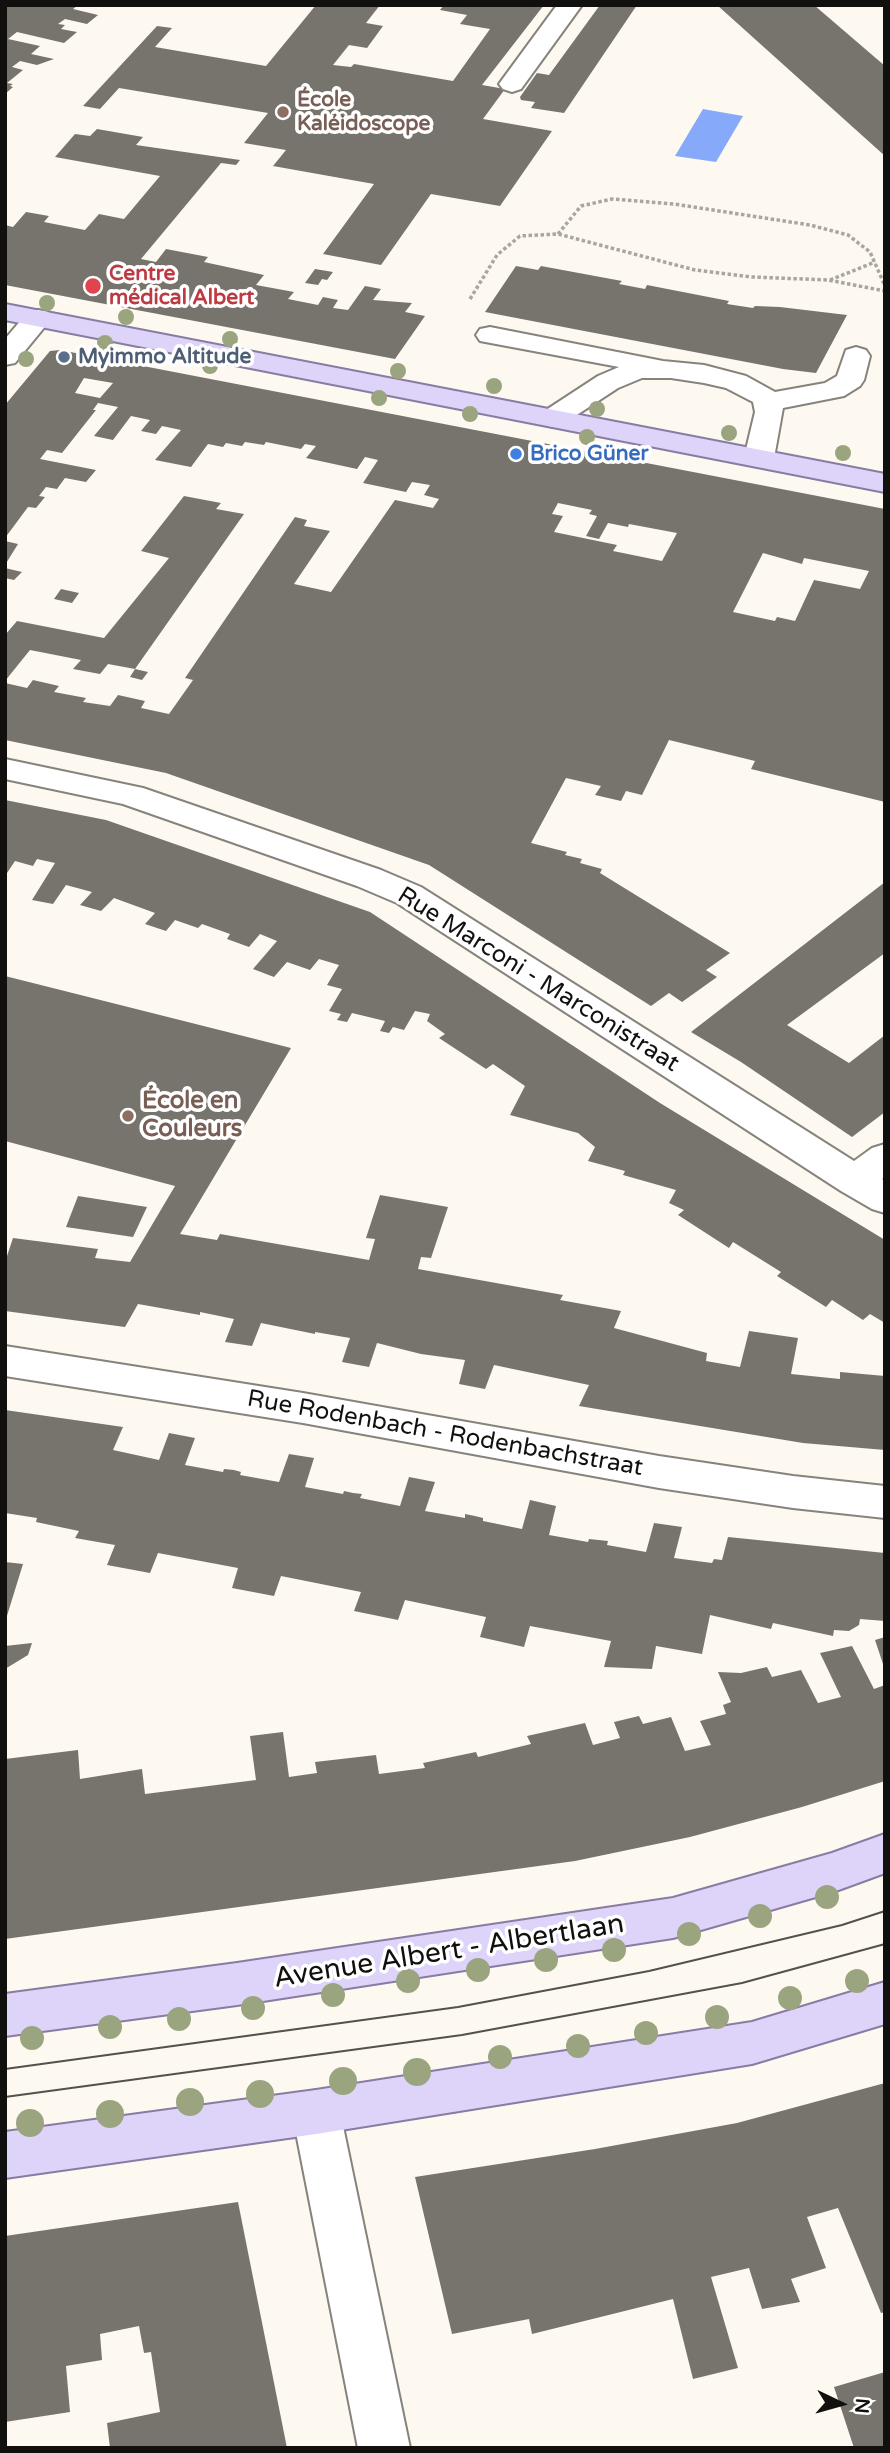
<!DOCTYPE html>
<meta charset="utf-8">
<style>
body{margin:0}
#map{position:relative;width:890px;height:2453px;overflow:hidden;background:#fdf9f1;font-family:"Varela Round",sans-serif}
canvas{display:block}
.frame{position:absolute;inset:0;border:7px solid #11100e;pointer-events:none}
.north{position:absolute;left:806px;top:2369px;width:70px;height:70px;-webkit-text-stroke:5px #fff;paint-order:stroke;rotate:95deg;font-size:19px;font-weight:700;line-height:28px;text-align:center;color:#11100e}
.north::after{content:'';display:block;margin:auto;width:24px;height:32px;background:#11100e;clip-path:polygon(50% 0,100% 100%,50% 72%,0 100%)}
</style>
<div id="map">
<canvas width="890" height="2453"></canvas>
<div class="frame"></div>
<div class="north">N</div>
</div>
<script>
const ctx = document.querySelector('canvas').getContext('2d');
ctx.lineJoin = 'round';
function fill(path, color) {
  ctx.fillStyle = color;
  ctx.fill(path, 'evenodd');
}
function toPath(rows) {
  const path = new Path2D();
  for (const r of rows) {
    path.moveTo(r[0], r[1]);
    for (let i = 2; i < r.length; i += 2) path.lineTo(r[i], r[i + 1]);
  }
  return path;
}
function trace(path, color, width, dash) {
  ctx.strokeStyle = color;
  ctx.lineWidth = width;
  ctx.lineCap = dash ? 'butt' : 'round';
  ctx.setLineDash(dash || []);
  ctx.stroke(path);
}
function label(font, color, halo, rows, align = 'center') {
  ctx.font = font + ' "Varela Round",sans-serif';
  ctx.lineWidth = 7;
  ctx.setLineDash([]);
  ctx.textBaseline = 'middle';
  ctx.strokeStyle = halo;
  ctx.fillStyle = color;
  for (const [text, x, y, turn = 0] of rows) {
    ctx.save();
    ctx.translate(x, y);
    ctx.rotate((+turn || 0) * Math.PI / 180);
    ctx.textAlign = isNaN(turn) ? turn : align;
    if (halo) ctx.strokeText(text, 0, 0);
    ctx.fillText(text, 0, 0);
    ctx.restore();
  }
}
const water = toPath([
 [703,109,743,116,716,162,675,156]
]);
const building = toPath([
 [5,5,78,5,73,9,98,15,87,24,65,19,58,24,65,25,61,29,77,32,64,43,17,32,8,39,40,46,31,54,54,59,37,65,20,61,12,67,23,70,7,83,13,84,10,86,13,87,5,94],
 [316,5,380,5,366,23,383,26,367,48,349,45,333,65,351,67,354,64,453,81,490,29,460,24,467,15,440,10,444,5,544,5,482,85,505,89,483,119,552,131,500,206,431,194,381,265,323,254,374,184,273,166,286,150,244,143,268,113,119,88,100,109,83,106,157,26,172,28,155,47,266,66],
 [600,5,637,5,564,113,531,108,535,102,521,100,520,97,537,73,549,75],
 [717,5,814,5,885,66,885,156],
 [97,129,143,137,136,145,240,160,236,165,221,163,141,259,156,262,166,249,208,257,204,262,264,275,256,285,294,292,288,299,318,305,323,297,338,300,333,308,348,310,365,286,381,289,373,300,412,303,405,312,425,316,395,359,5,285,5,225,13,227,26,212,49,216,44,222,85,230,99,214,124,219,160,176,55,157,75,134,90,136],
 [516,266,538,270,541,266,622,281,619,284,645,289,647,285,729,301,727,304,753,308,755,306,780,307,847,315,816,373,783,369,485,312],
 [315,269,333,272,327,280,322,279,318,285,305,283],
 [60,350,885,509,885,802,751,769,755,761,669,740,642,795,626,791,621,801,595,795,601,786,566,778,531,843,567,852,565,855,582,859,580,863,602,869,600,873,730,953,706,970,717,977,682,1002,669,993,651,1006,429,865,166,773,5,740,5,683,27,688,33,680,59,686,54,692,86,698,83,702,110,706,118,695,145,701,141,708,169,714,193,680,185,678,295,517,307,520,304,526,330,531,294,584,331,592,395,500,433,508,439,499,424,495,430,485,412,482,406,492,363,483,378,460,365,457,357,469,306,458,316,446,305,444,301,449,266,442,264,445,245,442,242,446,226,443,223,447,208,444,191,467,155,460,181,430,162,426,156,434,141,431,150,420,131,416,113,440,94,436,118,407,98,403,93,410,96,410,62,453,47,450,40,459,96,470,86,482,65,478,57,489,46,487,39,496,45,497,36,508,28,507,5,538,5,405,50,351],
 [84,378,113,383,100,398,75,393],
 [558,503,592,510,589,514,597,516,586,536,599,539,608,523,628,527,629,524,677,533,662,561,613,551,617,545,554,532,563,516,552,514],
 [763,553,802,564,804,558,869,571,860,589,814,580,795,621,777,617,775,621,733,612],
 [184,496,221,503,216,509,244,514,135,669,108,664,100,674,73,669,81,660,30,650,5,681,5,635,17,621,104,638,169,558,141,551],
 [5,541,18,544,5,565],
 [5,568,22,572,14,580,5,578],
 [61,589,79,593,72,603,54,599],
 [135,669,148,672,142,680,130,677],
 [5,800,106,820,370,912,660,1103,885,1240,885,1323,870,1314,863,1320,832,1300,826,1307,777,1276,781,1272,733,1242,729,1248,678,1215,684,1210,669,1203,676,1190,623,1175,625,1171,588,1161,595,1147,578,1133,510,1115,525,1086,493,1064,486,1069,439,1038,445,1034,427,1021,430,1014,415,1011,404,1030,393,1027,389,1033,380,1031,385,1021,352,1013,347,1022,337,1020,341,1014,329,1011,342,989,327,985,339,965,319,959,310,970,287,962,274,977,253,969,277,941,260,934,249,947,227,939,230,934,202,924,198,928,175,920,166,931,145,924,155,913,114,898,101,911,80,905,92,892,66,885,53,904,32,900,55,863,37,859,33,866,15,861,5,876],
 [885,882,885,953,787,1025,849,1063,885,1035,885,1112,852,1137,741,1062,691,1032],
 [5,976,291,1048,180,1234,217,1240,220,1234,369,1260,375,1239,366,1238,380,1195,448,1207,431,1258,421,1257,418,1269,563,1295,560,1300,621,1311,614,1328,707,1353,706,1361,740,1367,749,1331,798,1338,791,1374,840,1379,840,1372,885,1376,885,1450,803,1443,579,1406,589,1385,494,1365,485,1389,459,1384,465,1360,421,1354,377,1343,369,1367,342,1362,350,1338,315,1332,315,1334,261,1323,252,1346,225,1342,234,1319,200,1312,200,1315,138,1304,125,1327,5,1311,5,1262,13,1238,98,1249,95,1258,130,1262,175,1186,5,1141],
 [78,1196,147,1207,133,1237,66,1227],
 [5,1410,123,1427,113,1450,159,1460,169,1433,195,1438,185,1465,223,1472,224,1469,234,1470,241,1472,240,1475,279,1482,289,1454,314,1458,305,1487,343,1494,344,1491,353,1493,362,1494,360,1498,400,1506,409,1477,435,1482,425,1511,465,1518,465,1514,475,1516,483,1518,483,1521,522,1529,530,1500,556,1506,549,1535,588,1542,589,1539,608,1541,607,1545,646,1552,654,1523,682,1527,674,1558,712,1563,714,1559,722,1560,728,1537,885,1553,885,1621,860,1619,859,1625,849,1631,834,1630,833,1636,773,1623,771,1629,710,1615,702,1654,656,1646,652,1669,604,1667,611,1641,530,1626,524,1647,480,1637,486,1617,405,1600,398,1620,354,1611,361,1592,281,1576,274,1596,232,1588,238,1568,158,1553,150,1573,107,1565,115,1545,75,1538,79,1531,36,1522,37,1518,5,1513],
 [5,1562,23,1564,6,1619,5,1619],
 [885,1637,885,1667,884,1667,875,1640],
 [32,1643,28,1655,5,1669,5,1646],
 [852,1646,874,1689,885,1685,885,1781,802,1807,690,1837,575,1861,5,1939,5,1759,78,1750,80,1779,142,1769,145,1794,256,1780,250,1736,283,1732,289,1777,317,1773,315,1762,376,1755,379,1774,425,1768,423,1763,476,1752,478,1757,531,1744,527,1736,585,1723,593,1745,620,1738,614,1722,639,1716,643,1724,671,1717,685,1751,711,1745,700,1721,726,1714,723,1705,731,1702,718,1672,741,1673,767,1667,772,1677,801,1670,818,1703,841,1697,820,1653],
 [885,2083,885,2312,881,2313,838,2208,807,2217,826,2268,791,2279,800,2302,762,2309,749,2268,711,2277,738,2368,693,2379,673,2299,532,2334,529,2319,452,2334,415,2177,595,2149,737,2123],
 [238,2202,287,2448,110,2448,107,2423,160,2412,151,2352,144,2353,139,2326,100,2334,102,2360,66,2366,70,2412,5,2422,5,2236],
 [885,2372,885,2448,854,2448,834,2387]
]);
const path = toPath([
 [558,234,581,206,612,199,674,204,810,225,848,235,870,252,885,286],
 [830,280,875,262],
 [470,299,497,255,520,236,558,234,695,270,752,277,828,280,885,291]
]);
const minor = toPath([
 [557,5,582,5,521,89,512,92,503,89,499,84,557,5],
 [38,310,48,312,52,318,15,363,5,365,5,339,28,312,38,310],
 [490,327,663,361,704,365,746,376,775,392,825,383,837,376,846,350,856,347,866,350,870,356,864,380,860,386,844,396,783,408,774,458,769,464,759,467,749,464,744,458,755,412,753,402,726,388,704,383,671,378,642,378,618,388,563,424,553,427,543,424,538,418,543,412,598,376,619,367,480,341,476,335,480,329,490,327],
 [5,759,143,788,381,870,421,887,854,1161,872,1148,885,1144,885,1177,882,1179,885,1181,885,1213,872,1209,841,1191,397,903,357,886,123,804,5,779,5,759],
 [5,1346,303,1393,659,1456,793,1476,885,1486,885,1518,793,1508,659,1488,303,1423,5,1376,5,1346],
 [316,2090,333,2096,340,2112,410,2448,358,2448,292,2112,299,2096,316,2090]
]);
const major = toPath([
 [5,304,885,474,885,492,5,320,5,304],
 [885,1834,885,1873,833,1892,673,1938,237,2005,5,2036,5,1994,237,1963,673,1898,832,1853,885,1834],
 [885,1982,885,2024,752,2064,316,2134,5,2178,5,2132,316,2090,752,2022,885,1982]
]);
const tram = toPath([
 [5,2069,458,2007,649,1971,842,1925,885,1911],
 [5,2097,462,2035,742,1983,885,1944]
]);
const trees = [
 [47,303,8],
 [126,317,8],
 [230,339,8],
 [105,343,8],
 [26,359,8],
 [210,366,8],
 [398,371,8],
 [494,386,8],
 [379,398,8],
 [597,409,8],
 [470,414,8],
 [729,433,8],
 [587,437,8],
 [843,453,8],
 [827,1897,12],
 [760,1916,12],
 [689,1934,12],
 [614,1950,12],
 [546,1960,12],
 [478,1970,12],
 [408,1981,12],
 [857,1981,12],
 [333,1995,12],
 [790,1998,12],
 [253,2008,12],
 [717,2017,12],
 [179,2019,12],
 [110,2027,12],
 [646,2033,12],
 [32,2038,12],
 [578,2046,12],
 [500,2057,12],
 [417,2072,14],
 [343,2081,14],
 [260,2094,14],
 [190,2102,14],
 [110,2114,14],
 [30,2123,14]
];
const markers = [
 [283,112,7,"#8d6e63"],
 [93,286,9,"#e0444e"],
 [64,357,7,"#5c6f8a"],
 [516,454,7,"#3f7fe0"],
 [128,1116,7,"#8d6e63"]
];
const farEducationnames = [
 ["École",297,100],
 ["Kaléidoscope",297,124]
];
const farHealthnames = [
 ["Centre",109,274],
 ["médical Albert",109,298]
];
const farServicenames = [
 ["Myimmo Altitude",78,357]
];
const farShopnames = [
 ["Brico Güner",530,454]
];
const streetNames = [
 ["Rue Marconi - Marconistraat",538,980,32],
 ["Rue Rodenbach - Rodenbachstraat",445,1434,10]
];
const educationNames = [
 ["École en",142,1102],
 ["Couleurs",142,1130]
];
const nearStreetnames = [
 ["Avenue Albert - Albertlaan",449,1952,-9]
];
fill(water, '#86aaf9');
fill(building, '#77746d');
trace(minor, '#87837c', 4);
trace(major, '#887ca3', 4);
trace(path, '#a9a6a0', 3.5, [3.5, 2.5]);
fill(minor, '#fff');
fill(major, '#ded3f8');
trace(tram, '#53514d', 2);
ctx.fillStyle = '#9aa580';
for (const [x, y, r] of trees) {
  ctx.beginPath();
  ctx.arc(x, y, r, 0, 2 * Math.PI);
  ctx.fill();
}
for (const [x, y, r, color] of markers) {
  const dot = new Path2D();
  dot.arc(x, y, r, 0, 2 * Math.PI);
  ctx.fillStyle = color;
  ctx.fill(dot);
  trace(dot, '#fff', 2.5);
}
label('bold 21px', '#785e54', '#fff', farEducationnames, 'left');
label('bold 21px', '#be3a42', '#fff', farHealthnames, 'left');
label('bold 21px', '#4e5e75', '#fff', farServicenames, 'left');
label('bold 21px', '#366cbe', '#fff', farShopnames, 'left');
label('24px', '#11100e', '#fff', streetNames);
label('bold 24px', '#785e54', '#fff', educationNames, 'left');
label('28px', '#11100e', '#fff', nearStreetnames);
</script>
